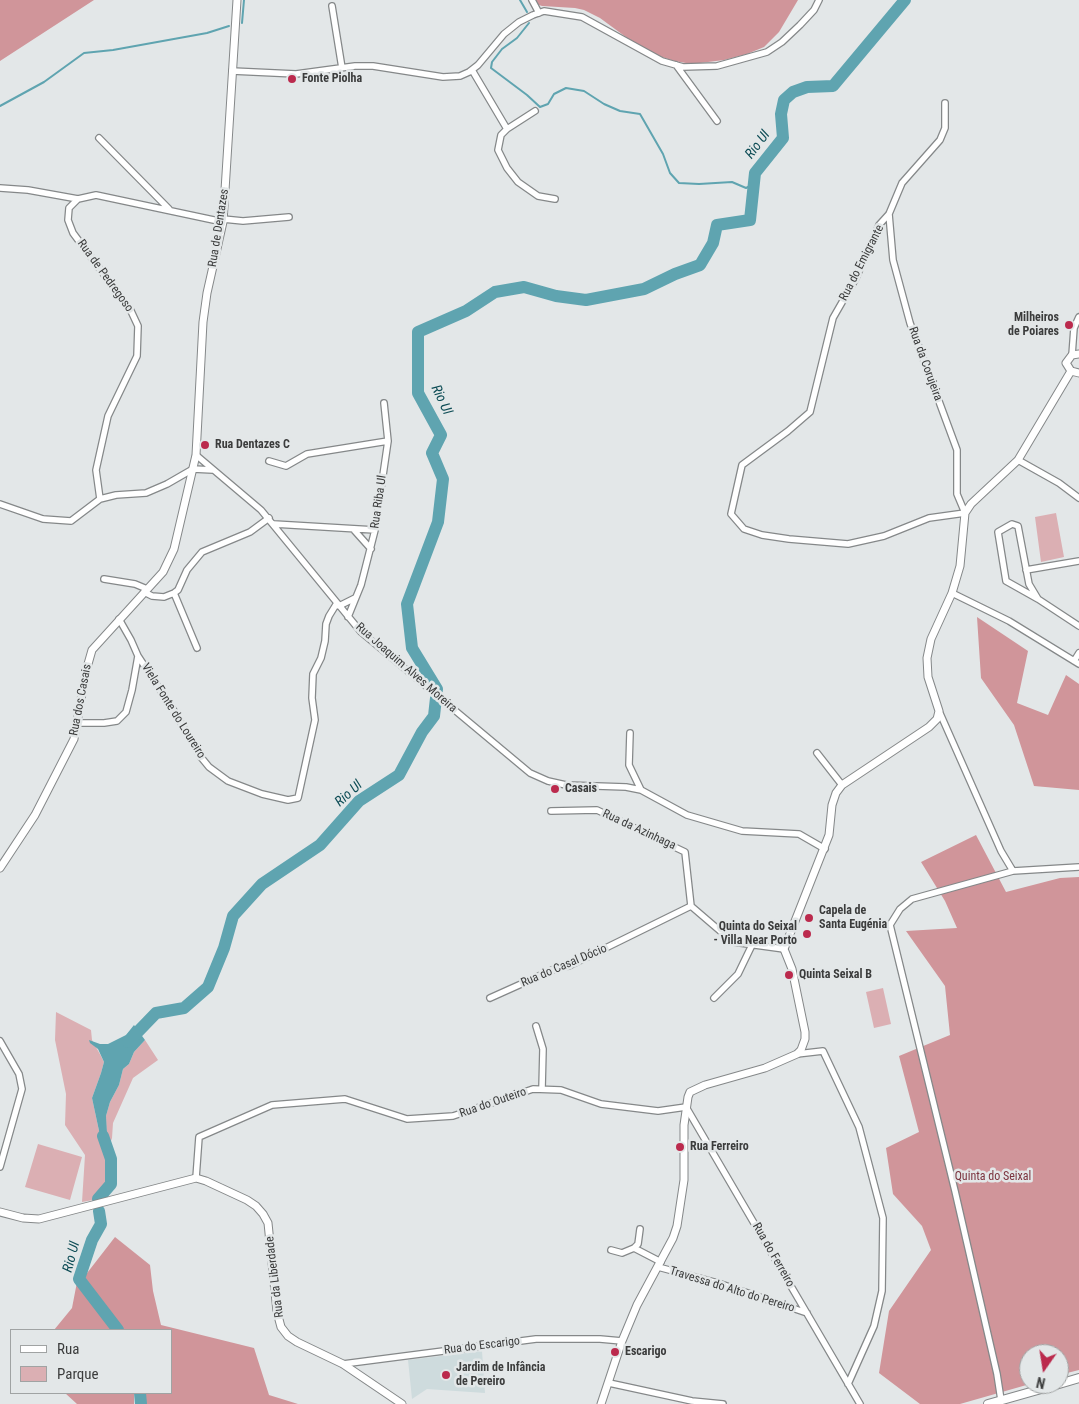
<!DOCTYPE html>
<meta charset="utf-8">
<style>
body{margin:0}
#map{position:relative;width:1079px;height:1404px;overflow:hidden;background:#e3e7e8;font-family:"Roboto Condensed",sans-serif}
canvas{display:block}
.legend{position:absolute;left:10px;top:1329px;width:162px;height:65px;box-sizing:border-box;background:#e3e7e8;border:1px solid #a0a3a3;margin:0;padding:6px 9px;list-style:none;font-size:15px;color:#3b3c3c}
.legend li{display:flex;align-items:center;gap:10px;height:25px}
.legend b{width:25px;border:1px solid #a0a3a3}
.north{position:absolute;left:1019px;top:1344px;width:50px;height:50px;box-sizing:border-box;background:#e3e7e8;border:1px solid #a0a3a3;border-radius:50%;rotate:193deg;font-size:14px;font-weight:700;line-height:20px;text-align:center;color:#3b3c3c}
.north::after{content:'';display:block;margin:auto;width:18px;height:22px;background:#bb2a4d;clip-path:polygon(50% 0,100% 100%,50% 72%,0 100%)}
</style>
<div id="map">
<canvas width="1079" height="1404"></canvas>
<ul class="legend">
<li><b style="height:6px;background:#fff"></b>Rua</li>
<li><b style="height:14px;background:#dbafb3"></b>Parque</li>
</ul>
<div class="north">N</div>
</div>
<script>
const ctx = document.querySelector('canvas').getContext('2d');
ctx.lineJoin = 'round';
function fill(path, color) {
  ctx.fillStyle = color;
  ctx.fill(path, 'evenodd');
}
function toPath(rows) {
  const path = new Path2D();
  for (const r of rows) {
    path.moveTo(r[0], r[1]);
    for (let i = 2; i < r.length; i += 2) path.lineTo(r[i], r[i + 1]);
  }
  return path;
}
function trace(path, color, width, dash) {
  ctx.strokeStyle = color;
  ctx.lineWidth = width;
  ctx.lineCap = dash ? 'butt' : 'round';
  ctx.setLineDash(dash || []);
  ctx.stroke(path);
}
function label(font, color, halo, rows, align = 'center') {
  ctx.font = font + ' "Roboto Condensed",sans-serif';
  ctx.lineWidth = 5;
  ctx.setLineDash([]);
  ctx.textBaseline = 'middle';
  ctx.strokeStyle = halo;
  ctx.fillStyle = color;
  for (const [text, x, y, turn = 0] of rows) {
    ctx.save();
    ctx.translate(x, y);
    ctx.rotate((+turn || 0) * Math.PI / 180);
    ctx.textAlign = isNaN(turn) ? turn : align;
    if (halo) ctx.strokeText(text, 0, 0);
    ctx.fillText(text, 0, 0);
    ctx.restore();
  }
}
const built = toPath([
 [482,1351,485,1393,427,1389,412,1399,408,1360]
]);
const green = toPath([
 [1056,513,1064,557,1041,562,1035,517],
 [883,988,891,1024,874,1028,866,992],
 [56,1012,91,1030,92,1040,101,1056,104,1062,101,1073,92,1098,101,1140,107,1150,106,1116,110,1102,119,1085,123,1069,129,1064,134,1052,145,1040,158,1060,133,1078,113,1123,112,1138,108,1150,111,1159,111,1184,98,1199,82,1202,85,1155,65,1125,66,1094,55,1040],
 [38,1144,82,1157,70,1200,25,1187]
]);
const forest = toPath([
 [0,0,94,0,0,61],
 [534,0,798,0,779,32,764,47,747,54,724,60,692,64,674,61,653,54,634,43,600,18,584,10,575,8,542,6,536,4],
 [977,617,1028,651,1017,703,1048,715,1066,675,1079,684,1079,790,1034,786,1014,725,981,678],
 [976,835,1006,892,1060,878,1079,877,1079,1370,1059,1375,1059,1354,1029,1354,1030,1384,960,1404,920,1404,879,1373,889,1311,931,1250,922,1226,893,1194,886,1148,919,1132,899,1056,950,1035,945,986,906,931,957,928,945,901,921,862],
 [115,1237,150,1265,153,1291,161,1325,254,1348,269,1395,298,1404,144,1404,144,1393,171,1393,171,1330,124,1330,84,1277],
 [77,1282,113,1330,54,1330,72,1308],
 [65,1393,134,1393,134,1404,77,1404]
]);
const water = toPath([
 [134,1025,145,1040,134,1052,129,1064,123,1069,119,1085,110,1102,106,1116,108,1150,101,1140,92,1098,101,1073,104,1062,98,1049,90,1043,89,1040,100,1044,108,1044,126,1035]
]);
const stream = toPath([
 [520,0,527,12],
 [242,23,244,0],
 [529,23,517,38,502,49,492,62,491,68,527,95,540,107,548,104,554,94,566,88,584,91,604,104,620,111,640,114,663,154,670,173,679,183,699,184,732,182,746,188,754,184],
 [0,106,44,82,84,53,113,50,207,33,229,26]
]);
const river = toPath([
 [128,1042,156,1013,184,1008,208,987,224,948,233,916,262,884,320,845,359,801,399,775,422,732,434,716,437,689,412,648,407,604,438,522,443,479,432,453,441,435,418,393,418,332,466,311,495,292,524,287,556,296,586,300,644,289,675,274,700,265,713,243,717,225,750,220,755,173,783,138,781,114,784,100,793,92,807,87,833,86,905,0],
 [98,1199,111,1184,111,1159,103,1136],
 [99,1211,101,1224,92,1240,79,1279,118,1330],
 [140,1393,141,1404]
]);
const minor = toPath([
 [532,0,539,13],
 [332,6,342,68],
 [676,65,717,121],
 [472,70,507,129,501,135,498,150,507,168,518,182,538,196,555,199],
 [232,71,296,74,355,66,373,66,443,77,460,76,469,72,478,65,504,34,519,22,533,15,544,11,582,17,662,61,683,67,717,66,767,52,782,42,800,25,814,10,819,0],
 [507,129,535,111],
 [99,138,169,209],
 [0,188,28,190,78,199],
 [889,214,893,260,910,323,957,450,957,494,965,513,929,518,884,536,848,544,789,539,762,535,744,529,731,514,742,465,788,431,810,412,833,318,856,278,879,225,889,214,902,183,940,140,945,128,945,103],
 [223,219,243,221,289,217],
 [1072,355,1074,328,1079,317],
 [196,455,261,510,361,632,530,773,548,781,566,785,626,787,641,790,687,815,742,831,799,834,825,849],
 [1018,460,1059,483,1079,498],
 [269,461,286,466,307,454,388,441],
 [100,499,96,470,108,416,137,356,138,326,131,311,73,233,68,220,69,208,78,199,96,195,223,222],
 [0,504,43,519,71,521,100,499,116,495,146,493,167,484,193,469,213,470],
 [274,524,375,530],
 [354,530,371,549],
 [1026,570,1079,561],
 [104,579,135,584,147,589],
 [144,592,152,596,164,597,174,593,178,590,187,570,202,552,250,532,269,518],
 [174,593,197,648],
 [952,593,1009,621,1079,664],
 [1038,599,1029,584,1018,526,1012,524,998,532,1006,581,1038,599,1079,626],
 [339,606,355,598],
 [348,617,361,585,375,530,388,441,384,403],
 [138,656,174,711,200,756,209,767,228,781,262,794,288,800,298,798,315,720,312,698,313,674,321,658,325,641,326,624,329,616,337,603],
 [1074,661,1079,653],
 [939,711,1001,851,1013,871,1079,867],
 [77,723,104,723,117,721,126,712,132,690,138,656,131,640,119,619],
 [630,733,629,765,641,790],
 [817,753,842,785],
 [551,811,597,810,685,852,691,906,733,942,784,949],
 [490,998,559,967,569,966,691,906],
 [714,998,738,974,752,945],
 [536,1026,543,1049,542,1089],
 [0,1041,19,1074,22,1089,0,1167],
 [797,1054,823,1051,859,1127,883,1218,882,1291,874,1326,848,1384],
 [196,1178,199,1137,272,1105,345,1099,407,1119,453,1116,533,1089,561,1090,601,1104,658,1111,686,1107,860,1404],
 [634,1248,661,1262],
 [611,1250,622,1253,634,1248,638,1244,640,1229],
 [658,1267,718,1283,807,1313],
 [343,1364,536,1339,600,1339,622,1341],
 [609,1383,692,1401,723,1404],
 [1001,1400,997,1374,955,1191,890,925,900,909,912,899,1013,871]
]);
const tertiary = toPath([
 [1079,354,1072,355,1066,363,1071,371,1079,373],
 [0,868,35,815,74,739,86,671,92,650,163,572,174,549,196,455,203,322,207,293,223,222,237,0],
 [0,1212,23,1218,39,1219,196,1178,206,1181,247,1200,256,1206,263,1214,268,1223,277,1312,281,1327,288,1336,297,1342,343,1364,402,1404],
 [601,1404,622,1341,637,1305,673,1238,677,1226,684,1180,684,1125,688,1097,690,1092,705,1085,765,1068,797,1054,801,1050,805,1039,805,1032,792,969,784,949,829,835,832,805,836,793,842,785,929,727,937,719,939,711,928,677,927,658,931,639,952,593,960,566,965,513,971,504,1018,460,1071,371]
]);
const secondary = toPath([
 [1059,1384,1079,1378],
 [988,1404,1059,1384]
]);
const markers = [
 [292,79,5,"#bb2a4d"],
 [1069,325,5,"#bb2a4d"],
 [205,445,5,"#bb2a4d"],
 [555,789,5,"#bb2a4d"],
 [809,918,5,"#bb2a4d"],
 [807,934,5,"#bb2a4d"],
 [789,975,5,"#bb2a4d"],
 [680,1147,5,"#bb2a4d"],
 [615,1352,5,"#bb2a4d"],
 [446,1375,5,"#bb2a4d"]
];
const poiNames = [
 ["Fonte Piolha",302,79],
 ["Milheiros",1059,318,"right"],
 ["de Poiares",1059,332,"right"],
 ["Rua Dentazes C",215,445],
 ["Casais",565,789],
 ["Capela de",819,911],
 ["Santa Eugénia",819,925],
 ["Quinta do Seixal",797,927,"right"],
 ["- Villa Near Porto",797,941,"right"],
 ["Quinta Seixal B",799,975],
 ["Rua Ferreiro",690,1147],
 ["Escarigo",625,1352],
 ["Jardim de Infância",456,1368],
 ["de Pereiro",456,1382]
];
const streetNames = [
 ["Rua de Dentazes",219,228,-81],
 ["Rua do Emigrante",862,263,-63],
 ["Rua de Pedregoso",105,276,54],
 ["Rua da Corujeira",925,364,70],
 ["Rua Riba Ul",379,502,-82],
 ["Rua Joaquim Alves Moreira",406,668,41],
 ["Rua dos Casais",81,700,-79],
 ["Viela Fonte do Loureiro",173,711,58],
 ["Rua da Azinhaga",639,830,25],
 ["Rua do Casal Dócio",564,966,-23],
 ["Rua do Outeiro",493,1103,-19],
 ["Rua do Ferreiro",773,1255,60],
 ["Rua da Liberdade",275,1277,-97],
 ["Travessa do Alto do Pereiro",732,1290,17],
 ["Rua do Escarigo",482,1346,-7]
];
const parkNames = [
 ["Quinta do Seixal",993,1177]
];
const waterNames = [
 ["Rio Ul",758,145,-53],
 ["Rio Ul",441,400,65],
 ["Rio Ul",349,794,-42],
 ["Rio Ul",72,1257,-75]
];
fill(built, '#cedbdd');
fill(green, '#dbafb3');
fill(forest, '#d0959a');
fill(water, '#5fa4b0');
trace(stream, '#5fa4b0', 2);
trace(river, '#5fa4b0', 12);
trace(minor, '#858889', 8);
trace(tertiary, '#858889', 9);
trace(secondary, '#858889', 10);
trace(minor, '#fff', 5.5);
trace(tertiary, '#fff', 7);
trace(secondary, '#fff', 8);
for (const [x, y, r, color] of markers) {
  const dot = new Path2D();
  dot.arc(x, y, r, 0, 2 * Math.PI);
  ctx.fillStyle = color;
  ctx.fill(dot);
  trace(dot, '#e3e7e8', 2);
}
label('bold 12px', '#3b3c3c', '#e3e7e8', poiNames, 'left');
label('12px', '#3b3c3c', '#e3e7e8', streetNames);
label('12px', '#7b333e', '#e3e7e8', parkNames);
label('italic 14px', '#0d4c55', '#e3e7e8', waterNames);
</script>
